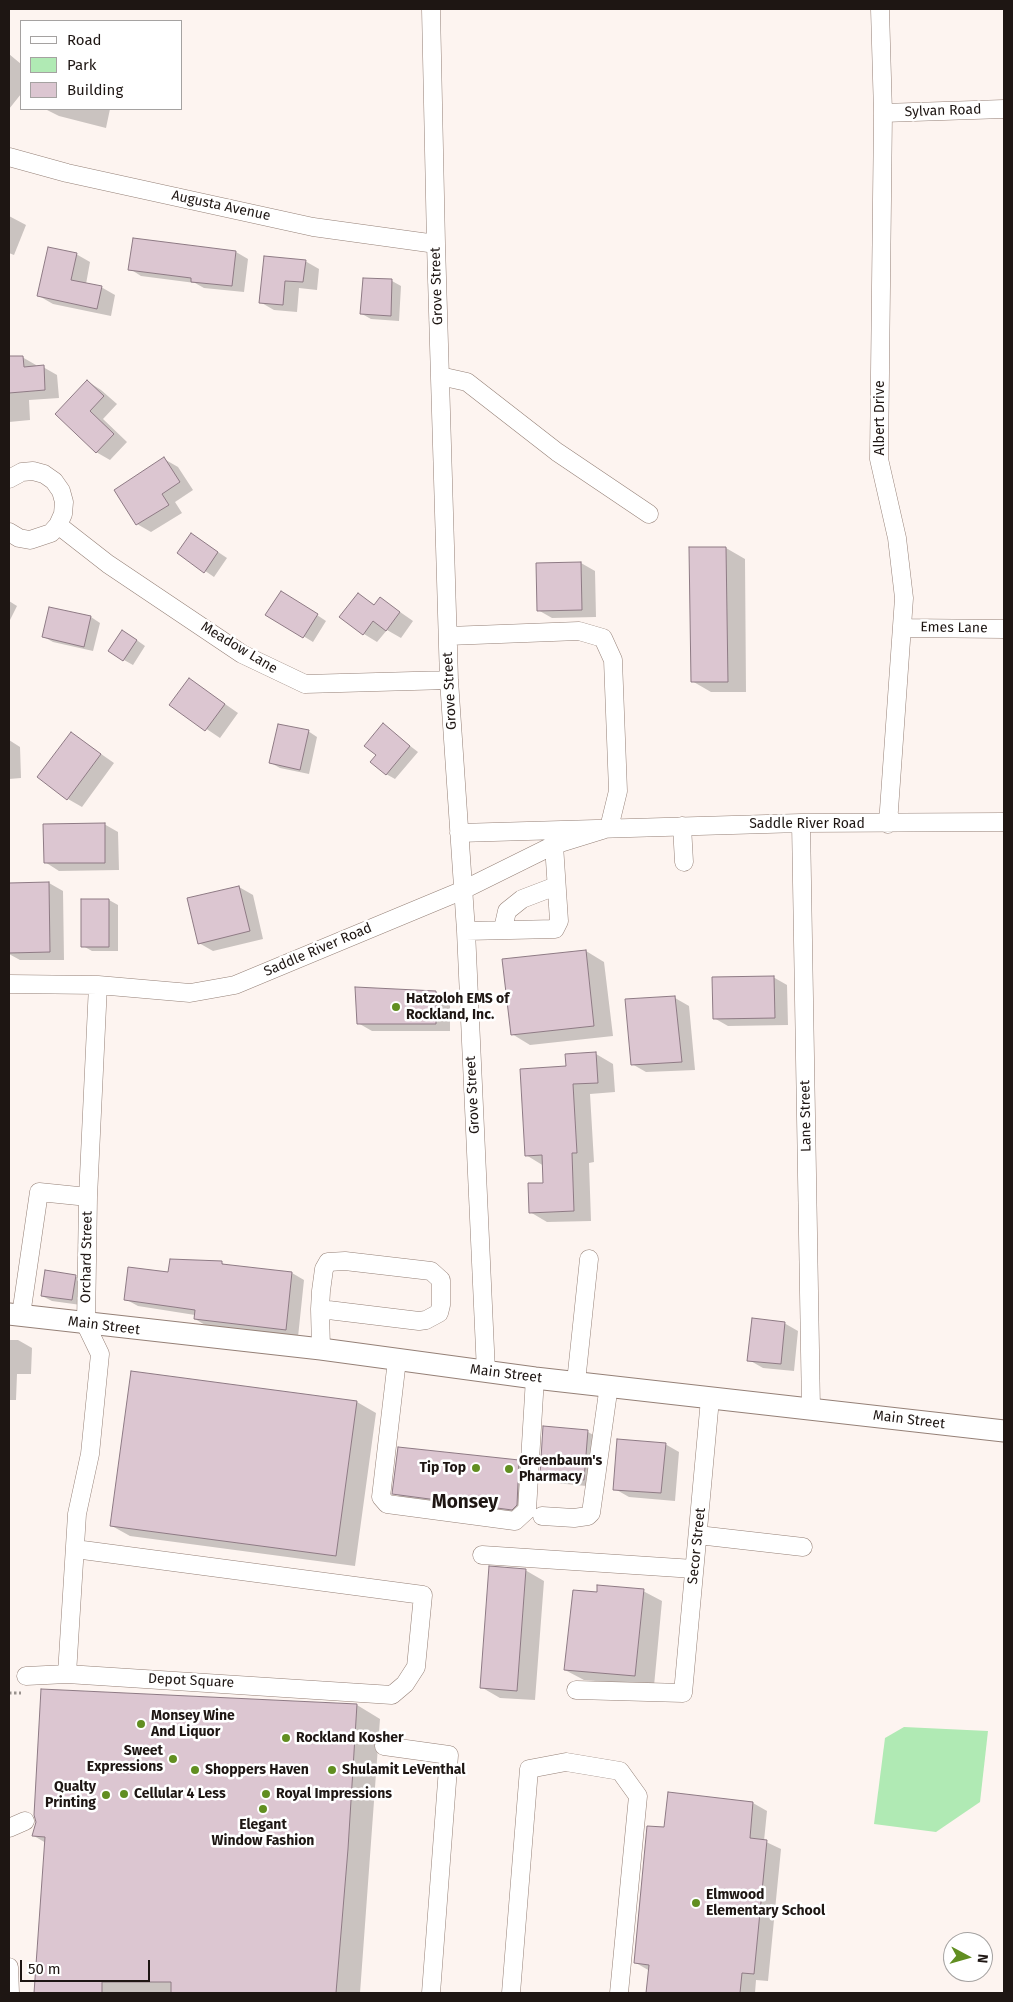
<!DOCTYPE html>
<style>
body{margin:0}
#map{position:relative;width:1013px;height:2002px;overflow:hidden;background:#fdf4f0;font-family:"Fira Sans",sans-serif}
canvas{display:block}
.frame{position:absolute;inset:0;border:10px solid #1e1613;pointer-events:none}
.legend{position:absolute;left:20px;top:20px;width:162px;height:90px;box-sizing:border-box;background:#fff;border:1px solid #a5a2a1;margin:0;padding:6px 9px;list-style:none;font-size:15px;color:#1e1613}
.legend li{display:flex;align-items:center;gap:10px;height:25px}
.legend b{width:25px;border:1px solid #a5a2a1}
.north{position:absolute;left:943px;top:1932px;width:50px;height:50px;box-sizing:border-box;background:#fff;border:1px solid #a5a2a1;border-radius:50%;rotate:96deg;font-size:14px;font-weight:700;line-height:20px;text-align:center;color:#1e1613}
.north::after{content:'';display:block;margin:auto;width:18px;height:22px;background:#618e21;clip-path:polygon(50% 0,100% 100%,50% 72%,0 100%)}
.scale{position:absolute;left:20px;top:1960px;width:130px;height:22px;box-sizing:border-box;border:2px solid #1e1613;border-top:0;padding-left:6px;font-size:15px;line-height:18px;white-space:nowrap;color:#1e1613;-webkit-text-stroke:4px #fff;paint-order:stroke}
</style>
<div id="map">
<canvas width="1013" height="2002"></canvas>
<div class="frame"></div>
<ul class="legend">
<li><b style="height:6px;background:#fff"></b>Road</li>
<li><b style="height:14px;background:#b0eab4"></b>Park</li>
<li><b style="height:14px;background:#dcc6d1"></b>Building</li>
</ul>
<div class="north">N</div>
<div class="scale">50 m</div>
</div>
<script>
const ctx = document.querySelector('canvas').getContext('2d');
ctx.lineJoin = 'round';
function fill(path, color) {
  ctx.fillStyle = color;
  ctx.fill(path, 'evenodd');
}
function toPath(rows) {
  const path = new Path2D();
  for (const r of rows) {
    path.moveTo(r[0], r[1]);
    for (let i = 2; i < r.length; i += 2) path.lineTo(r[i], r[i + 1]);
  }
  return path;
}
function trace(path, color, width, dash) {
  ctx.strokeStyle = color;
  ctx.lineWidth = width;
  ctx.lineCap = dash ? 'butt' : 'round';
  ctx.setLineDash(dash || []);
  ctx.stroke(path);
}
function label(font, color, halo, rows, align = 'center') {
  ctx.font = font + ' "Fira Sans",sans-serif';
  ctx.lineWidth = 5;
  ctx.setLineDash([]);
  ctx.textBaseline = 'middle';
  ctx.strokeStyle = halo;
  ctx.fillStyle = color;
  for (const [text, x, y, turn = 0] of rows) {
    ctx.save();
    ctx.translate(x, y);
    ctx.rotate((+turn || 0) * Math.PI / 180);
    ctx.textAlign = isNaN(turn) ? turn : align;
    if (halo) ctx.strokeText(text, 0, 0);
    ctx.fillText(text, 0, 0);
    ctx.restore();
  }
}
const green = toPath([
 [904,1727,988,1731,980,1802,936,1832,874,1824,885,1738]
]);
const shadow = toPath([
 [9,54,21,64,21,94,9,109],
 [45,109,110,109,106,128,59,116],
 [9,216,26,225,14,255,9,253],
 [134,239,236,252,248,259,244,292,204,288,195,283,141,276,130,269],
 [76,254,90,262,86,284,101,287,115,295,111,316,53,304,39,296],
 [305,261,319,269,317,290,299,288,297,312,274,310,260,302],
 [364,279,392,281,401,286,399,321,371,319,362,314],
 [22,357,36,365,37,367,43,367,57,375,59,398,29,400,30,420,9,422,9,358],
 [87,381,101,390,117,404,103,419,127,442,110,460,96,452,57,414],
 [164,459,178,467,193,490,175,502,182,513,151,532,137,524,116,490],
 [200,540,227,558,214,577,179,553],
 [726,548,745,559,746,692,711,692,692,681],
 [581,563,595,571,596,617,552,618,538,610],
 [358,594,375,605,380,598,413,621,401,638,387,630,377,642,364,634],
 [290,597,326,621,313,642,267,614],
 [9,601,17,606,9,622],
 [91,617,100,623,93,651,53,642,44,637],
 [131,636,145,646,133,665,124,660],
 [189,679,238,713,220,738,171,705],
 [383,725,418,752,395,779,386,774,378,755],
 [308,731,317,737,309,774,280,768,271,763],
 [71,733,114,763,82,807,68,799],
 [9,740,20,747,21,778,9,779],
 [104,824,118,832,119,870,59,871,45,862],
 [49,883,63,891,64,960,20,960,9,954,9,884],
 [239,887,253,895,263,939,213,951,199,943],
 [109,900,118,905,118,951,92,951,83,946],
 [586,951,604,962,613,1036,530,1045,512,1034],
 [773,977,787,985,788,1025,728,1026,714,1018],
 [436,992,450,1000,450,1031,372,1031,358,1023],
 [675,998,689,1006,695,1070,646,1072,632,1064],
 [596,1054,613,1064,615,1092,590,1094,594,1162,589,1163,591,1221,547,1222,530,1212,544,1184,544,1166,526,1155,567,1067],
 [222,1263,228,1266,292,1273,304,1280,298,1337,207,1326,195,1319,195,1315,138,1306,125,1299,169,1273],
 [75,1276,84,1281,81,1305,52,1301,42,1296],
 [784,1323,798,1331,794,1371,763,1368,749,1360],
 [9,1340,18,1340,32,1348,31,1374,17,1374,16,1400,9,1400],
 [132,1372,357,1402,376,1413,355,1566,130,1536,112,1526],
 [588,1432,602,1440,597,1487,555,1483,541,1475],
 [665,1444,679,1452,675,1501,629,1497,615,1489],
 [399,1448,519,1461,533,1469,526,1517,408,1501,394,1493],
 [525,1570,544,1581,535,1700,500,1698,481,1687],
 [643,1591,662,1601,654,1686,584,1680,565,1670,598,1593],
 [357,1705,380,1719,360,1993,36,1993,46,1843,34,1836],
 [669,1793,753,1803,767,1811,764,1841,781,1849,768,1981,756,1980,755,1993,648,1993,650,1971,636,1963,665,1829]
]);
const building = toPath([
 [133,238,236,251,232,286,191,282,191,278,128,270,133,238],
 [48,247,77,253,71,280,102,286,97,309,37,296,48,247],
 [264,256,306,260,303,282,285,281,283,305,259,303,264,256],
 [363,278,392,279,391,316,360,314,363,278],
 [9,356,23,356,24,367,44,365,45,390,9,393,9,356],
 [87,380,104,396,90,411,114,434,96,453,55,414,87,380],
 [164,457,180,482,162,494,169,505,136,525,114,490,164,457],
 [191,533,218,552,204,573,177,553,191,533],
 [689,547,726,547,728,682,691,682,689,547],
 [581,562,582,610,537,611,536,563,581,562],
 [281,591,318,614,303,638,265,615,281,591],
 [358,593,374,605,380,597,400,612,386,631,373,621,363,635,339,617,358,593],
 [49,607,91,616,84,647,42,637,49,607],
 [122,630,137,640,123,661,108,651,122,630],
 [189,678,225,704,205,731,169,705,189,678],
 [383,723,410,746,386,775,370,762,376,755,364,746,383,723],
 [278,724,309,730,300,770,269,763,278,724],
 [71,732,101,754,67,800,37,777,71,732],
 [105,823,105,863,44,863,43,824,105,823],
 [49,882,50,952,9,953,9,883,49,882],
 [239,886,250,931,198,944,187,898,239,886],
 [81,899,109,899,109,947,81,947,81,899],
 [586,950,594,1026,511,1035,502,959,586,950],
 [774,976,775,1018,713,1019,712,977,774,976],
 [355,987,436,991,436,1024,357,1024,355,987],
 [675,996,682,1062,631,1065,625,999,675,996],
 [596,1052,598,1083,573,1084,577,1153,572,1153,574,1211,529,1213,528,1183,543,1183,542,1155,525,1156,520,1069,566,1066,565,1054,596,1052],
 [170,1259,222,1261,222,1264,292,1272,286,1330,194,1319,195,1310,124,1300,128,1267,168,1272,170,1259],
 [45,1270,76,1275,72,1300,41,1296,45,1270],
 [752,1318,785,1322,781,1364,747,1361,752,1318],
 [131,1371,357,1401,336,1556,110,1526,131,1371],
 [543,1426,588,1430,584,1480,540,1475,543,1426],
 [617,1439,666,1443,661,1493,613,1490,617,1439],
 [398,1447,519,1460,517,1505,512,1510,392,1494,398,1447],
 [489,1566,526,1569,517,1691,480,1688,489,1566],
 [597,1585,644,1589,635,1676,564,1670,573,1590,597,1592,597,1585],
 [41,1689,357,1704,348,1849,336,1993,171,1993,171,1982,102,1982,102,1993,34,1993,45,1837,32,1836,36,1822,34,1815,41,1689],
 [668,1792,753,1802,750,1838,767,1840,754,1974,742,1973,740,1993,646,1993,649,1965,634,1963,647,1826,664,1827,668,1792]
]);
const path = toPath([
 [9,1693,21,1693]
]);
const minor = toPath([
 [431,9,436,244,449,680,466,931,486,1372],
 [880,9,883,113,879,459,897,538,904,598,888,824],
 [883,113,1004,109],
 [9,157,67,173,313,227,436,244],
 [440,376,467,382,557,452,649,514],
 [9,479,22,472,33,471,44,474,54,481,61,491,64,502,63,514,58,525,51,533,30,540,19,538,9,532],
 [58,525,108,564,242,654,305,684,449,680],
 [903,628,1004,629],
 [801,823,811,1409],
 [682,826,684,862],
 [459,833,801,823,1004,822],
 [503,929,507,911,522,899,556,886],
 [466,931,555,929,559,921,554,845],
 [9,984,98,985,190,993,235,985,461,891,554,845,609,828,618,791,613,660,603,638,579,631,448,636],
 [320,1309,419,1321,426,1320,439,1313,441,1305,441,1280,431,1271,345,1261,328,1262,324,1269,321,1291,320,1309,321,1349],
 [21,1315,39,1192,88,1197],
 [397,1360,381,1497,387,1504,515,1521,527,1510,535,1378],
 [576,1382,589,1259],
 [542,1516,574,1518,588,1516,591,1513,609,1385],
 [698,1535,803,1547],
 [482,1555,694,1569],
 [67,1674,77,1514,90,1454,100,1354,86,1325,88,1197,98,985],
 [26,1676,67,1674,392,1695,405,1684,416,1667,423,1595,75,1549],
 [576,1690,683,1693,710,1399],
 [384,1746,449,1755,431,1993],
 [9,1828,25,1821],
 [9,1967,10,1993],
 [511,1993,529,1769,566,1762,620,1771,638,1796,619,1993]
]);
const major = toPath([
 [9,1314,321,1349,535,1378,1004,1431]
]);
const markers = [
 [396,1007,5,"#618e21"],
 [476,1468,5,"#618e21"],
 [509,1469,5,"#618e21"],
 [141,1724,5,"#618e21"],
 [286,1738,5,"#618e21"],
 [173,1759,5,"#618e21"],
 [195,1770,5,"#618e21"],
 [332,1770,5,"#618e21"],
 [124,1794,5,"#618e21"],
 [266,1794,5,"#618e21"],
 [106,1795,5,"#618e21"],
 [263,1809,5,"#618e21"],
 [696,1903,5,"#618e21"]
];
const streetNames = [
 ["Sylvan Road",943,111,-2],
 ["Augusta Avenue",221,206,12],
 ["Grove Street",437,286,-92],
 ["Albert Drive",880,418,-90],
 ["Emes Lane",954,628,1],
 ["Meadow Lane",239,648,31],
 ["Grove Street",450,691,-93],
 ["Saddle River Road",807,824],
 ["Saddle River Road",318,950,-23],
 ["Grove Street",473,1095,-93],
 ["Lane Street",806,1116,-91],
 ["Orchard Street",87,1257,-89],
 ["Main Street",104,1326,7],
 ["Main Street",506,1374,7],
 ["Main Street",909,1420,7],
 ["Secor Street",697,1546,-84],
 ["Depot Square",191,1681,3]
];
const poiNames = [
 ["Hatzoloh EMS of",406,999],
 ["Rockland, Inc.",406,1015],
 ["Greenbaum's",519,1461],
 ["Pharmacy",519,1477],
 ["Tip Top",466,1468,"right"],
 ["Monsey Wine",151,1716],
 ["And Liquor",151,1732],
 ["Rockland Kosher",296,1738],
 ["Sweet",163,1751,"right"],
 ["Expressions",163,1767,"right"],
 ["Shoppers Haven",205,1770],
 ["Shulamit LeVenthal",342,1770],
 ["Qualty",96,1787,"right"],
 ["Printing",96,1803,"right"],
 ["Cellular 4 Less",134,1794],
 ["Royal Impressions",276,1794],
 ["Elegant",263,1825,"center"],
 ["Window Fashion",263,1841,"center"],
 ["Elmwood",706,1895],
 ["Elementary School",706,1911]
];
const districtNames = [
 ["Monsey",465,1503]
];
fill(green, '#b0eab4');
fill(shadow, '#0003');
fill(building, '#dcc6d1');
trace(building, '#8e7a84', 1);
trace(minor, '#958077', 19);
trace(major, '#958077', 23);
trace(path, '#99918d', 3, [2.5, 2.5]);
trace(minor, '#fff', 18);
trace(major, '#fff', 21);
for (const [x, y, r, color] of markers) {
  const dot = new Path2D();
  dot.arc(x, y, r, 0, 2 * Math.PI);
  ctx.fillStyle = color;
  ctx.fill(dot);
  trace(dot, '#fff', 2);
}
label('14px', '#1e1613', '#fff', streetNames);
label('bold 14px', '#1e1613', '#fff', poiNames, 'left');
label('bold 19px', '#1e1613', '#fff', districtNames);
</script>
